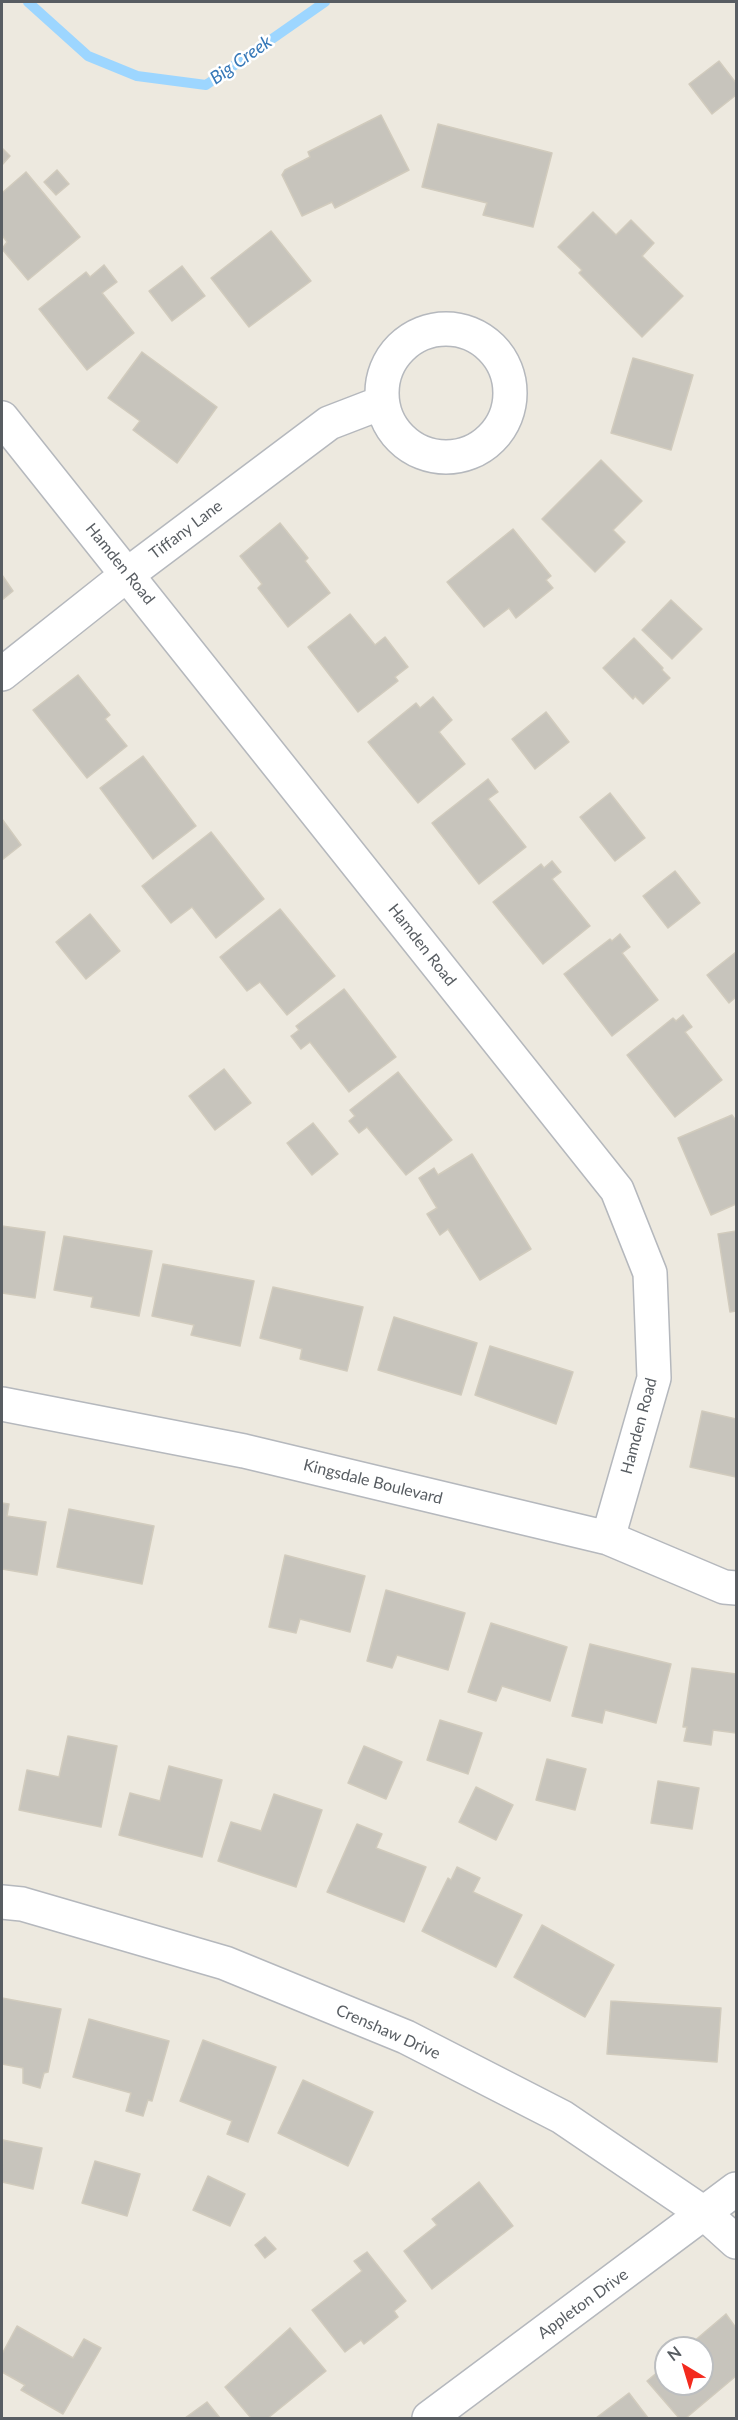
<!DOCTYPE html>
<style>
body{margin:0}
#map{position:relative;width:738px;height:2420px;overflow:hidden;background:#ede9df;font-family:Lato,sans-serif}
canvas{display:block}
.frame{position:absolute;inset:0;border:3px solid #585d62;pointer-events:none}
.north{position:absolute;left:654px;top:2336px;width:60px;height:60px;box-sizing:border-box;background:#fff;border:2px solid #bcbec0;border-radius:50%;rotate:322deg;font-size:16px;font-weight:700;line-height:24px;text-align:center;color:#585d62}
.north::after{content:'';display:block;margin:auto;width:21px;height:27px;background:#f32a1e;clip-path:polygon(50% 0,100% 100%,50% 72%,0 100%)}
</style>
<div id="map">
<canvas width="738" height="2420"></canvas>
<div class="frame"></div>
<div class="north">N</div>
</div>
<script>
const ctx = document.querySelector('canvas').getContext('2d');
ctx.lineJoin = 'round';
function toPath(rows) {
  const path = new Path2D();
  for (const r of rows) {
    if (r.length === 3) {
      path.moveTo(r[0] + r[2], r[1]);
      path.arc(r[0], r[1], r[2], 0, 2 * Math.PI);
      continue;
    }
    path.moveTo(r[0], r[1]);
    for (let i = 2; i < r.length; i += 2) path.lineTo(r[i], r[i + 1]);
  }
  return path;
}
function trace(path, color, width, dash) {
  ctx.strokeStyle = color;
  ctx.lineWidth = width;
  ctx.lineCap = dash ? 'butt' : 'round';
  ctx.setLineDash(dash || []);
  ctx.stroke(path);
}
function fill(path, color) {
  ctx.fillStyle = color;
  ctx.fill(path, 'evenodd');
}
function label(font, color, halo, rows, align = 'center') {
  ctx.font = font + ' Lato,sans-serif';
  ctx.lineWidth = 5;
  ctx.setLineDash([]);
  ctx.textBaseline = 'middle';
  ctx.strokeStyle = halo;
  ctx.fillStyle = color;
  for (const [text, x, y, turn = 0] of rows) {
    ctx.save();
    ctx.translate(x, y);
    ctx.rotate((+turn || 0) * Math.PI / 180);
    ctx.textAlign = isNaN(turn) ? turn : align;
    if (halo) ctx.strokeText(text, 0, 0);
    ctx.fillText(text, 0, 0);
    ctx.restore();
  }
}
const stream = toPath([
 [28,2,88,56,137,76,206,85,325,2]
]);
const building = toPath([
 [719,61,736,83,736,95,712,114,689,84,719,61],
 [381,115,409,170,335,208,332,202,302,216,282,175,285,170,310,157,308,152,381,115],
 [438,124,552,153,533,227,483,215,487,203,422,187,438,124],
 [2,148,10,156,2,165,2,148],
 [57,170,69,184,56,195,44,182,57,170],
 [26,172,80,237,28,280,2,249,7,242,2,235,2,193,26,172],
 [593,212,616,235,631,220,654,243,642,256,683,296,642,337,579,273,582,270,558,247,593,212],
 [271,231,311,281,249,327,211,278,271,231],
 [104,265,117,282,102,293,134,333,87,370,39,309,86,272,90,277,104,265],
 [182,266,205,296,172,321,149,291,182,266],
 [142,352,217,407,177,463,133,430,140,421,108,398,142,352],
 [633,358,693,375,671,450,611,433,633,358],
 [601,460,642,501,613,530,625,542,595,572,542,519,601,460],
 [280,523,308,558,305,561,330,593,288,627,258,588,262,584,240,556,280,523],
 [513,529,551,576,546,580,553,588,516,618,509,608,484,627,447,582,513,529],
 [2,575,13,591,2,600,2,575],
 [671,600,702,629,672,659,642,630,671,600],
 [350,614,375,645,385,637,408,667,395,677,398,681,358,712,308,647,350,614],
 [634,638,663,668,662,670,670,678,643,704,635,696,633,699,603,668,634,638],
 [78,675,110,715,105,719,127,746,87,778,33,710,78,675],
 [433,697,452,720,439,732,465,764,418,803,368,742,416,703,420,708,433,697],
 [546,712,569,742,535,769,512,739,546,712],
 [143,756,196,826,153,859,100,788,143,756],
 [488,779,498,792,488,799,526,847,479,884,432,823,488,779],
 [610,793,645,838,615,861,580,817,610,793],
 [2,819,21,845,2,860,2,819],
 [211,832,264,899,216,938,192,907,171,923,142,886,211,832],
 [552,861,561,872,552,879,590,926,543,964,493,902,541,864,544,868,552,861],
 [675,871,700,903,668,928,643,896,675,871],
 [280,909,335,976,287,1015,260,982,247,991,220,957,280,909],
 [90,914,120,951,86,979,56,942,90,914],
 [620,934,630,947,622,953,658,1000,612,1036,564,974,610,939,612,941,620,934],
 [736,952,736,997,729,1003,707,975,736,952],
 [344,989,396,1057,349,1092,310,1042,301,1049,291,1036,299,1030,296,1026,344,989],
 [683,1015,692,1027,685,1032,722,1080,675,1117,627,1055,673,1018,676,1021,683,1015],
 [224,1069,251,1103,215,1130,189,1096,224,1069],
 [398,1072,452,1140,406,1175,367,1127,359,1133,349,1121,355,1116,350,1110,398,1072],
 [732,1115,736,1121,736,1204,711,1215,678,1138,732,1115],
 [313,1123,338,1154,312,1175,287,1143,313,1123],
 [472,1154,531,1249,480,1280,448,1229,440,1235,427,1214,437,1208,419,1178,434,1168,438,1175,472,1154],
 [2,1226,45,1232,35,1298,2,1293,2,1226],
 [736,1231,736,1311,730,1312,718,1234,736,1231],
 [64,1236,152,1251,139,1316,91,1307,93,1297,54,1290,64,1236],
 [163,1264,254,1281,240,1346,191,1335,194,1325,152,1316,163,1264],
 [273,1287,363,1307,347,1371,300,1359,302,1349,260,1338,273,1287],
 [394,1317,477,1343,461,1395,378,1370,394,1317],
 [490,1346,573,1372,556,1424,475,1395,490,1346],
 [702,1411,736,1419,736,1477,690,1467,702,1411],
 [2,1503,9,1504,7,1516,46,1522,37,1575,2,1569,2,1503],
 [69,1509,154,1526,142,1584,57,1567,69,1509],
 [285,1555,365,1576,350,1632,300,1619,296,1633,269,1627,285,1555],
 [386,1590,465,1613,448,1670,397,1655,392,1668,367,1661,386,1590],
 [491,1623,567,1647,550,1701,502,1686,496,1701,468,1692,491,1623],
 [590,1644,671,1664,656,1723,605,1710,602,1723,572,1716,590,1644],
 [692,1668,736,1674,736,1733,713,1730,711,1745,684,1741,687,1727,683,1727,692,1668],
 [440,1720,482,1733,468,1774,427,1760,440,1720],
 [68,1736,117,1746,101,1827,19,1810,27,1770,59,1777,68,1736],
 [364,1746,402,1762,386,1799,348,1783,364,1746],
 [547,1759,586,1769,575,1810,536,1800,547,1759],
 [169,1766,222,1780,202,1857,119,1835,130,1793,160,1801,169,1766],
 [658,1781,699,1788,692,1829,651,1823,658,1781],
 [476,1787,513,1805,496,1840,459,1822,476,1787],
 [274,1794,322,1810,296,1887,218,1861,231,1822,261,1831,274,1794],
 [357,1824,382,1834,376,1848,426,1867,404,1922,327,1892,357,1824],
 [457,1867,480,1878,473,1892,522,1915,496,1967,422,1931,448,1878,451,1880,457,1867],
 [542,1925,614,1965,585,2017,514,1977,542,1925],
 [2,1998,61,2009,48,2072,44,2073,40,2088,23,2083,23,2068,2,2064,2,1998],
 [611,2001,721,2008,717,2062,607,2054,611,2001],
 [89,2019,169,2041,152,2101,148,2100,143,2116,126,2111,131,2093,73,2077,89,2019],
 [203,2040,276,2067,248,2142,227,2134,232,2121,180,2101,203,2040],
 [303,2080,373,2112,348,2166,278,2133,303,2080],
 [3,2140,42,2148,33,2189,2,2182,3,2140],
 [95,2161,140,2174,127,2216,82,2203,95,2161],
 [208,2176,245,2194,230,2226,193,2210,208,2176],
 [479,2182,513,2226,432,2289,404,2251,437,2225,432,2219,479,2182],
 [265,2237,276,2249,265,2258,255,2245,265,2237],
 [367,2252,406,2301,394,2311,398,2317,364,2344,361,2340,345,2352,312,2310,362,2271,354,2261,367,2252],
 [726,2314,736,2328,736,2376,686,2418,679,2418,647,2381,666,2365,666,2384,702,2384,702,2348,686,2348,726,2314],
 [17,2326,73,2358,84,2339,101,2348,63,2414,21,2390,25,2385,2,2372,2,2354,17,2326],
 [290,2328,326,2371,268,2418,251,2418,225,2387,290,2328],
 [629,2393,648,2418,596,2418,629,2393],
 [207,2402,220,2418,185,2418,207,2402]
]);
const minor = toPath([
 [446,393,64],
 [2,418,617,1190,650,1273,654,1378,608,1538],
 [2,674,128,574,329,423,381,403],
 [2,1404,244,1451,608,1538,724,1587,736,1588],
 [2,1902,22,1904,225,1963,406,2037,562,2117,705,2214,736,2242],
 [429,2418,736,2189]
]);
const streetNames = [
 ["Tiffany Lane",186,530,-37],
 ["Hamden Road",120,564,51],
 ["Hamden Road",422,945,52],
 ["Hamden Road",639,1426,-75],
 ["Kingsdale Boulevard",373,1482,14],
 ["Crenshaw Drive",388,2032,24],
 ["Appleton Drive",583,2304,-36]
];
const waterNames = [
 ["Big Creek",241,60,-35]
];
trace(stream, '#9dd6ff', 10);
fill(building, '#c7c4bc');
trace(building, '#d1cbbd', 1.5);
trace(minor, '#b5b8bd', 36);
trace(minor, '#fff', 33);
label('16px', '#585d62', '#fff', streetNames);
label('italic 18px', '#3577b7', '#fff', waterNames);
</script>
